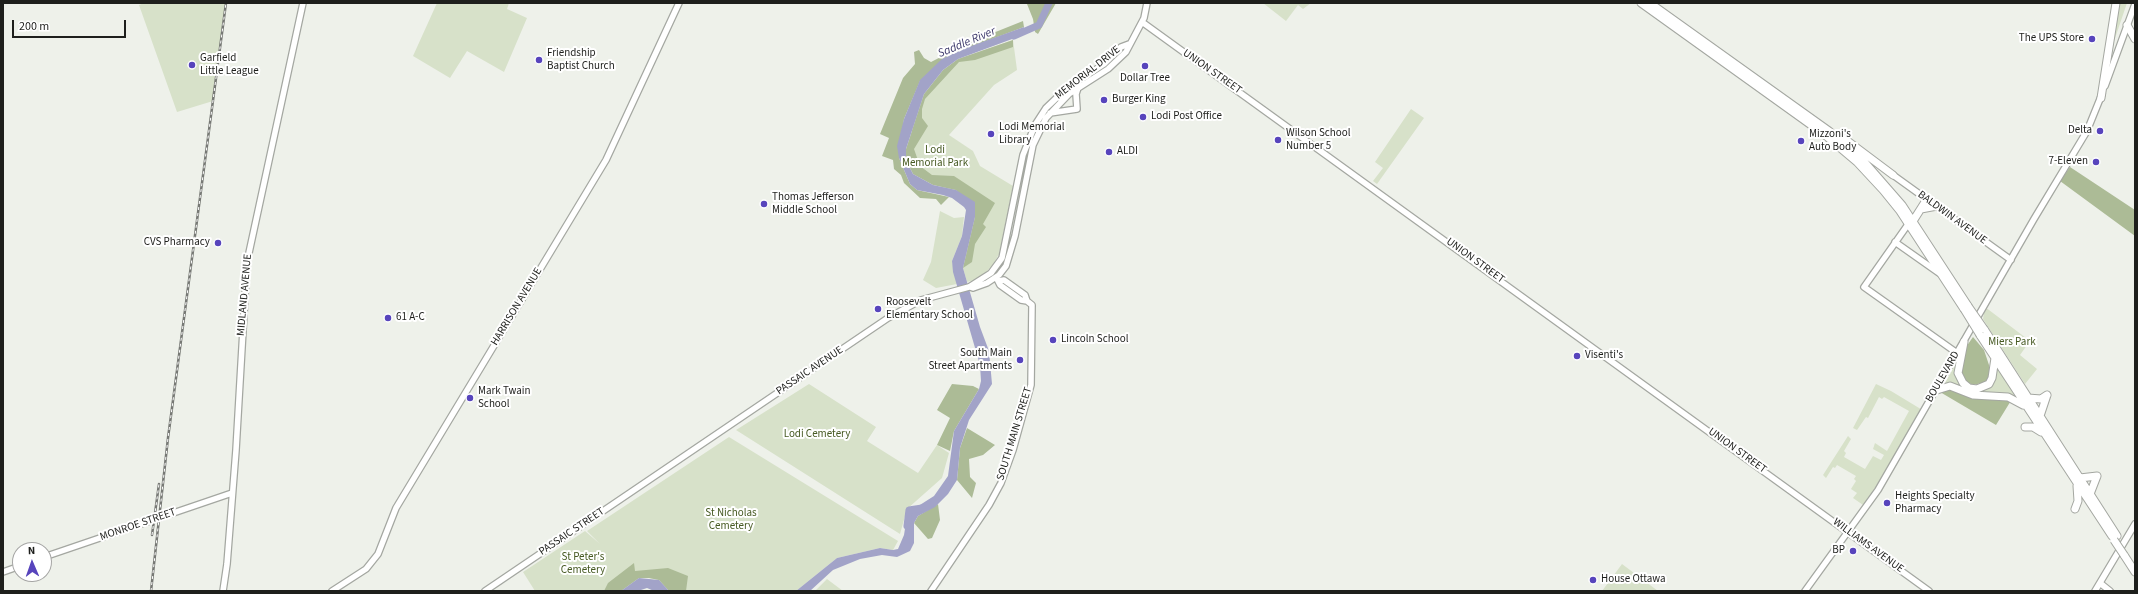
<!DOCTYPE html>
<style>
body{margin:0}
#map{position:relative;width:2138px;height:594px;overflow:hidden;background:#eef1ea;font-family:"Source Sans 3",sans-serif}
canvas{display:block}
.frame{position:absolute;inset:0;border:4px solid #1e1f1c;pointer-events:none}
.north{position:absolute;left:12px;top:542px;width:40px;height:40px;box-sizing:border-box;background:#fff;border:1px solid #a5a5a4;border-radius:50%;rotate:358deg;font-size:11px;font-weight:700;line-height:16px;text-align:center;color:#1e1f1c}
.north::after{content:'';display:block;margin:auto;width:14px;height:18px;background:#5744bc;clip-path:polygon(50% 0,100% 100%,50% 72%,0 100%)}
.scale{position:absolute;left:12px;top:20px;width:114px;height:18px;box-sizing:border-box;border:2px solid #1e1f1c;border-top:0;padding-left:5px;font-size:12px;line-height:14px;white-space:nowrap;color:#1e1f1c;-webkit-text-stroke:3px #fff;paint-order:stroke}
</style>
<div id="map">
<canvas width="2138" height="594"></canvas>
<div class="frame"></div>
<div class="north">N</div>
<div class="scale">200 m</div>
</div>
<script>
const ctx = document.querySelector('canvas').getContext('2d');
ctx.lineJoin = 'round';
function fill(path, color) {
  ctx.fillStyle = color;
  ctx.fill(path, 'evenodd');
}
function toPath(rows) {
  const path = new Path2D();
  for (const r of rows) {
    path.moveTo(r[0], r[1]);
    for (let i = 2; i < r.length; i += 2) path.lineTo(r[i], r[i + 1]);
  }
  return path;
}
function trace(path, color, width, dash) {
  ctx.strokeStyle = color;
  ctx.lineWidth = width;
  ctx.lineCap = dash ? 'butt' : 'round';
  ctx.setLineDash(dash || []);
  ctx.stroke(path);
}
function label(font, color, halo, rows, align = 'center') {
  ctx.font = font + ' "Source Sans 3",sans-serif';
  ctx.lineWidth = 4;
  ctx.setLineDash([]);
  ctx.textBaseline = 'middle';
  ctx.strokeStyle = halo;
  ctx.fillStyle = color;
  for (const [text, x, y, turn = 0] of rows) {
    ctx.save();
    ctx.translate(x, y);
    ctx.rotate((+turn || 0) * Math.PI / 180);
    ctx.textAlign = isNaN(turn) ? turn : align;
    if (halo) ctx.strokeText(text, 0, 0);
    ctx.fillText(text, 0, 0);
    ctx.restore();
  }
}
const green = toPath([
 [144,3,225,3,213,101,177,112,139,5],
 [437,3,509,3,507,9,527,18,504,72,467,51,450,78,413,56],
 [1263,3,1311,3,1303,9,1298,5,1286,21],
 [2119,3,2127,3,2110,53],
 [1013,40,1017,70,994,85,949,135,973,151,980,166,1013,186,999,254,993,265,984,274,975,280,967,282,963,268,975,202,913,174,912,127,924,94,958,59],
 [1411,109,1424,118,1377,184,1373,181,1383,168,1375,162],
 [940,211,954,218,964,217,962,236,952,261,957,284,936,288,923,280,931,262],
 [1985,307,2030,341,2020,355,2037,369,2025,384,1983,319],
 [1956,363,1956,376,1961,385,1983,390,1997,367,2016,397,2008,394,1975,393,1952,384,1945,383],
 [809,384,876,427,867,441,918,473,937,445,949,453,942,478,907,509,900,534,736,430],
 [1876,384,1891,391,1924,411,1866,507,1853,498,1857,493,1851,489,1856,481,1854,479,1856,476,1837,465,1835,468,1833,467,1826,478,1823,475,1848,436,1851,439,1844,451,1846,453,1844,457,1865,469,1873,456,1881,460,1884,455,1873,449,1875,443,1887,451,1909,411,1884,397,1882,399,1879,397,1868,418,1866,417,1857,430,1853,428],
 [729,437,898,541,893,550,880,548,837,558,796,591,669,591,659,580,649,578,639,578,621,591,535,591,523,572,585,531,600,544,587,531],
 [1622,564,1658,591,1602,591],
 [827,579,843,591,815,591]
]);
const forest = toPath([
 [1029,3,1056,3,1038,34,1035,32,1033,19,1027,4],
 [1023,21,1024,27,949,55,920,81,904,119,899,158,910,184,917,190,949,197,941,205,936,199,920,198,904,183,901,175,894,169,893,160,882,156,889,138,880,134,903,78,915,64,914,52,919,50,924,58,931,62,968,43],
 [1013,40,1013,47,975,60,959,62,925,99,922,109,922,118,928,126,914,149,920,166,932,175,954,176,995,203,983,224,986,227,975,244,972,262,963,268,975,217,956,190,933,185,913,174,906,160,906,149,924,94,943,70,958,59],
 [2070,167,2135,210,2135,236,2060,181],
 [1973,337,1984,350,1989,365,1990,373,1986,382,1973,385,1965,381,1961,376,1961,365,1966,347],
 [952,384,973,386,979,389,954,431,950,451,937,445,950,418,937,410],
 [1946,389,2012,399,1996,425,1940,392],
 [967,428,995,445,983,455,969,459,970,477,976,483,972,498,957,480,960,448],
 [938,504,940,520,932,538,928,539,914,523,918,516],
 [634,563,635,571,668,568,688,576,686,591,669,591,659,580,649,578,639,578,621,591,604,591,608,583]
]);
const water = toPath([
 [1024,27,1023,35,958,59,943,70,924,94,906,149,906,160,913,174,933,185,956,190,975,202,975,217,963,268,980,327,989,351,992,384,969,420,960,448,957,480,948,494,935,507,918,516,914,523,914,543,910,551,897,557,882,555,860,559,833,570,810,591,796,591,837,558,880,548,893,550,898,549,904,535,907,516,912,510,934,496,948,476,954,431,979,389,981,381,980,365,953,272,952,261,962,236,966,210,964,207,952,198,943,195,917,190,910,184,899,158,897,146,904,119,920,80,942,59,963,49],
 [639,578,659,580,669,591,654,591,647,588,638,591,621,591]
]);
const river = toPath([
 [1014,36,1039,25,1049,3],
 [907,526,909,510,922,508]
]);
const secondary = toPath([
 [1142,22,1929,591],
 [2105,86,2135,4],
 [1050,113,1077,109,1076,94,1078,88],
 [1893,175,2011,260],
 [1909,223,1864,287,1957,353],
 [1895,242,1939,273],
 [997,279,1000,285,1021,300,1027,301],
 [970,287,973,288,987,283,999,275,1006,266,1015,236,1033,145,1046,118,1069,94,1108,69,1126,52,1144,18,1147,3],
 [44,557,232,493],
 [3,572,20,566],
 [2100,583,2110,591],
 [223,591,227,564,236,450,247,262,303,3],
 [332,591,366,569,378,554,396,508,606,160,679,3],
 [485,591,888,318,921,300,969,287,991,273,1002,258,1023,155,1035,125,1046,108,1066,89,1104,64,1121,47,1129,44],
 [931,591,989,505,1001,483,1013,450,1031,385,1032,305,1027,301,1025,295,1004,280,999,281],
 [1805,591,1878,490,2034,219,2087,131,2102,94],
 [2095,591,2135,524]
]);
const highway = toPath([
 [1641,3,1825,135,1857,162,1883,190,1900,211,1964,309],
 [1650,3,1829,131,1861,158,1902,205,1968,306],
 [2127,25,2135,39],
 [2101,98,2116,3],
 [1845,139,1893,175],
 [1921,209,1937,206],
 [1913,221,1927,199],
 [1984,329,2117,536],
 [1980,335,2112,536],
 [1964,342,1958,373,1963,383,1969,388,1977,389,1989,384,1992,378,1995,358],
 [1937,390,1950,386,1973,395,2008,397,2023,405],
 [2028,398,2041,399,2047,395],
 [2040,416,2047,395],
 [2025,427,2033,427,2041,432],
 [2080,478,2097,476],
 [2090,494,2097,476],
 [2075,509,2078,501,2077,486],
 [2124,555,2135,572]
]);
const rail = toPath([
 [152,535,159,484],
 [151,591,168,438,226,3]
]);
const highwayBridge = toPath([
 [1968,306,1984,329],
 [1964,309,1980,335],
 [2114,540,2124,555]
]);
const markers = [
 [2092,39,4,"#5744bc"],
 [539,60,4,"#5744bc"],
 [192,65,4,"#5744bc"],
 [1145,66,4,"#5744bc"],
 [1104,100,4,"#5744bc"],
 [1143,117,4,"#5744bc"],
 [2100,131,4,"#5744bc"],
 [991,134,4,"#5744bc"],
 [1278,140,4,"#5744bc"],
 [1801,141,4,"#5744bc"],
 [1109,152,4,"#5744bc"],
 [2096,162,4,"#5744bc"],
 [764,204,4,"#5744bc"],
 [218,243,4,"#5744bc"],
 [878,309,4,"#5744bc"],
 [388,318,4,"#5744bc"],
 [1053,340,4,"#5744bc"],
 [1577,356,4,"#5744bc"],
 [1020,360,4,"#5744bc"],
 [470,398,4,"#5744bc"],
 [1887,503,4,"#5744bc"],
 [1853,551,4,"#5744bc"],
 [1593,580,4,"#5744bc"]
];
const poiNames = [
 ["The UPS Store",2084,39,"right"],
 ["Friendship",547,54],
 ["Baptist Church",547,67],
 ["Garfield",200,59],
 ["Little League",200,72],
 ["Dollar Tree",1145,79,"center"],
 ["Burger King",1112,100],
 ["Lodi Post Office",1151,117],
 ["Lodi Memorial",999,128],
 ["Library",999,141],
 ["Delta",2092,131,"right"],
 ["Wilson School",1286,134],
 ["Number 5",1286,147],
 ["Mizzoni's",1809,135],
 ["Auto Body",1809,148],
 ["ALDI",1117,152],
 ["7-Eleven",2088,162,"right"],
 ["Thomas Jefferson",772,198],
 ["Middle School",772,211],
 ["CVS Pharmacy",210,243,"right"],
 ["Roosevelt",886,303],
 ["Elementary School",886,316],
 ["61 A-C",396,318],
 ["Lincoln School",1061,340],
 ["South Main",1012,354,"right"],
 ["Street Apartments",1012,367,"right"],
 ["Visenti's",1585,356],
 ["Mark Twain",478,392],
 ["School",478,405],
 ["Heights Specialty",1895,497],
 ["Pharmacy",1895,510],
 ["BP",1845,551,"right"],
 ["House Ottawa",1601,580]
];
const streetNames = [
 ["UNION STREET",1212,72,35],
 ["MEMORIAL DRIVE",1088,73,-38],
 ["BALDWIN AVENUE",1952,218,36],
 ["UNION STREET",1475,261,36],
 ["MIDLAND AVENUE",245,295,-85],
 ["HARRISON AVENUE",517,307,-59],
 ["PASSAIC AVENUE",810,371,-34],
 ["BOULEVARD",1943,377,-60],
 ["SOUTH MAIN STREET",1015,434,-73],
 ["UNION STREET",1737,451,36],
 ["MONROE STREET",138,525,-19],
 ["PASSAIC STREET",572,532,-34],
 ["WILLIAMS AVENUE",1868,546,36]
];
const parkNames = [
 ["Lodi",935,151],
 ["Memorial Park",935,164],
 ["Miers Park",2012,343],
 ["Lodi Cemetery",817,435],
 ["St Nicholas",731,514],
 ["Cemetery",731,527],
 ["St Peter's",583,558],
 ["Cemetery",583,571]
];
const waterNames = [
 ["Saddle River",967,43,-23]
];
fill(green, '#d7e1c9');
fill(forest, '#acbb96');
fill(water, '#a2a3c8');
trace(river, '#a2a3c8', 7);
trace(secondary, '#a4a7a1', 8);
trace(highway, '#a4a7a1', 9);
trace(secondary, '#fff', 5.5);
trace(highway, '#fff', 7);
trace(rail, '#767874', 2.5);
trace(rail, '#fff', 1, [3]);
trace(highwayBridge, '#a4a7a1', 9, []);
trace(highwayBridge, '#fff', 7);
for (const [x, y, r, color] of markers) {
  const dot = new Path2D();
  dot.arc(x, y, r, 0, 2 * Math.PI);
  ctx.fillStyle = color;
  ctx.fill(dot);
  trace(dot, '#fff', 1.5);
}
label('11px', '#1e1f1c', '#fff', poiNames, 'left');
label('11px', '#1e1f1c', '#fff', streetNames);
label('11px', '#475a23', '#fff', parkNames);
label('italic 12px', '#3c386a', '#fff', waterNames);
</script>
